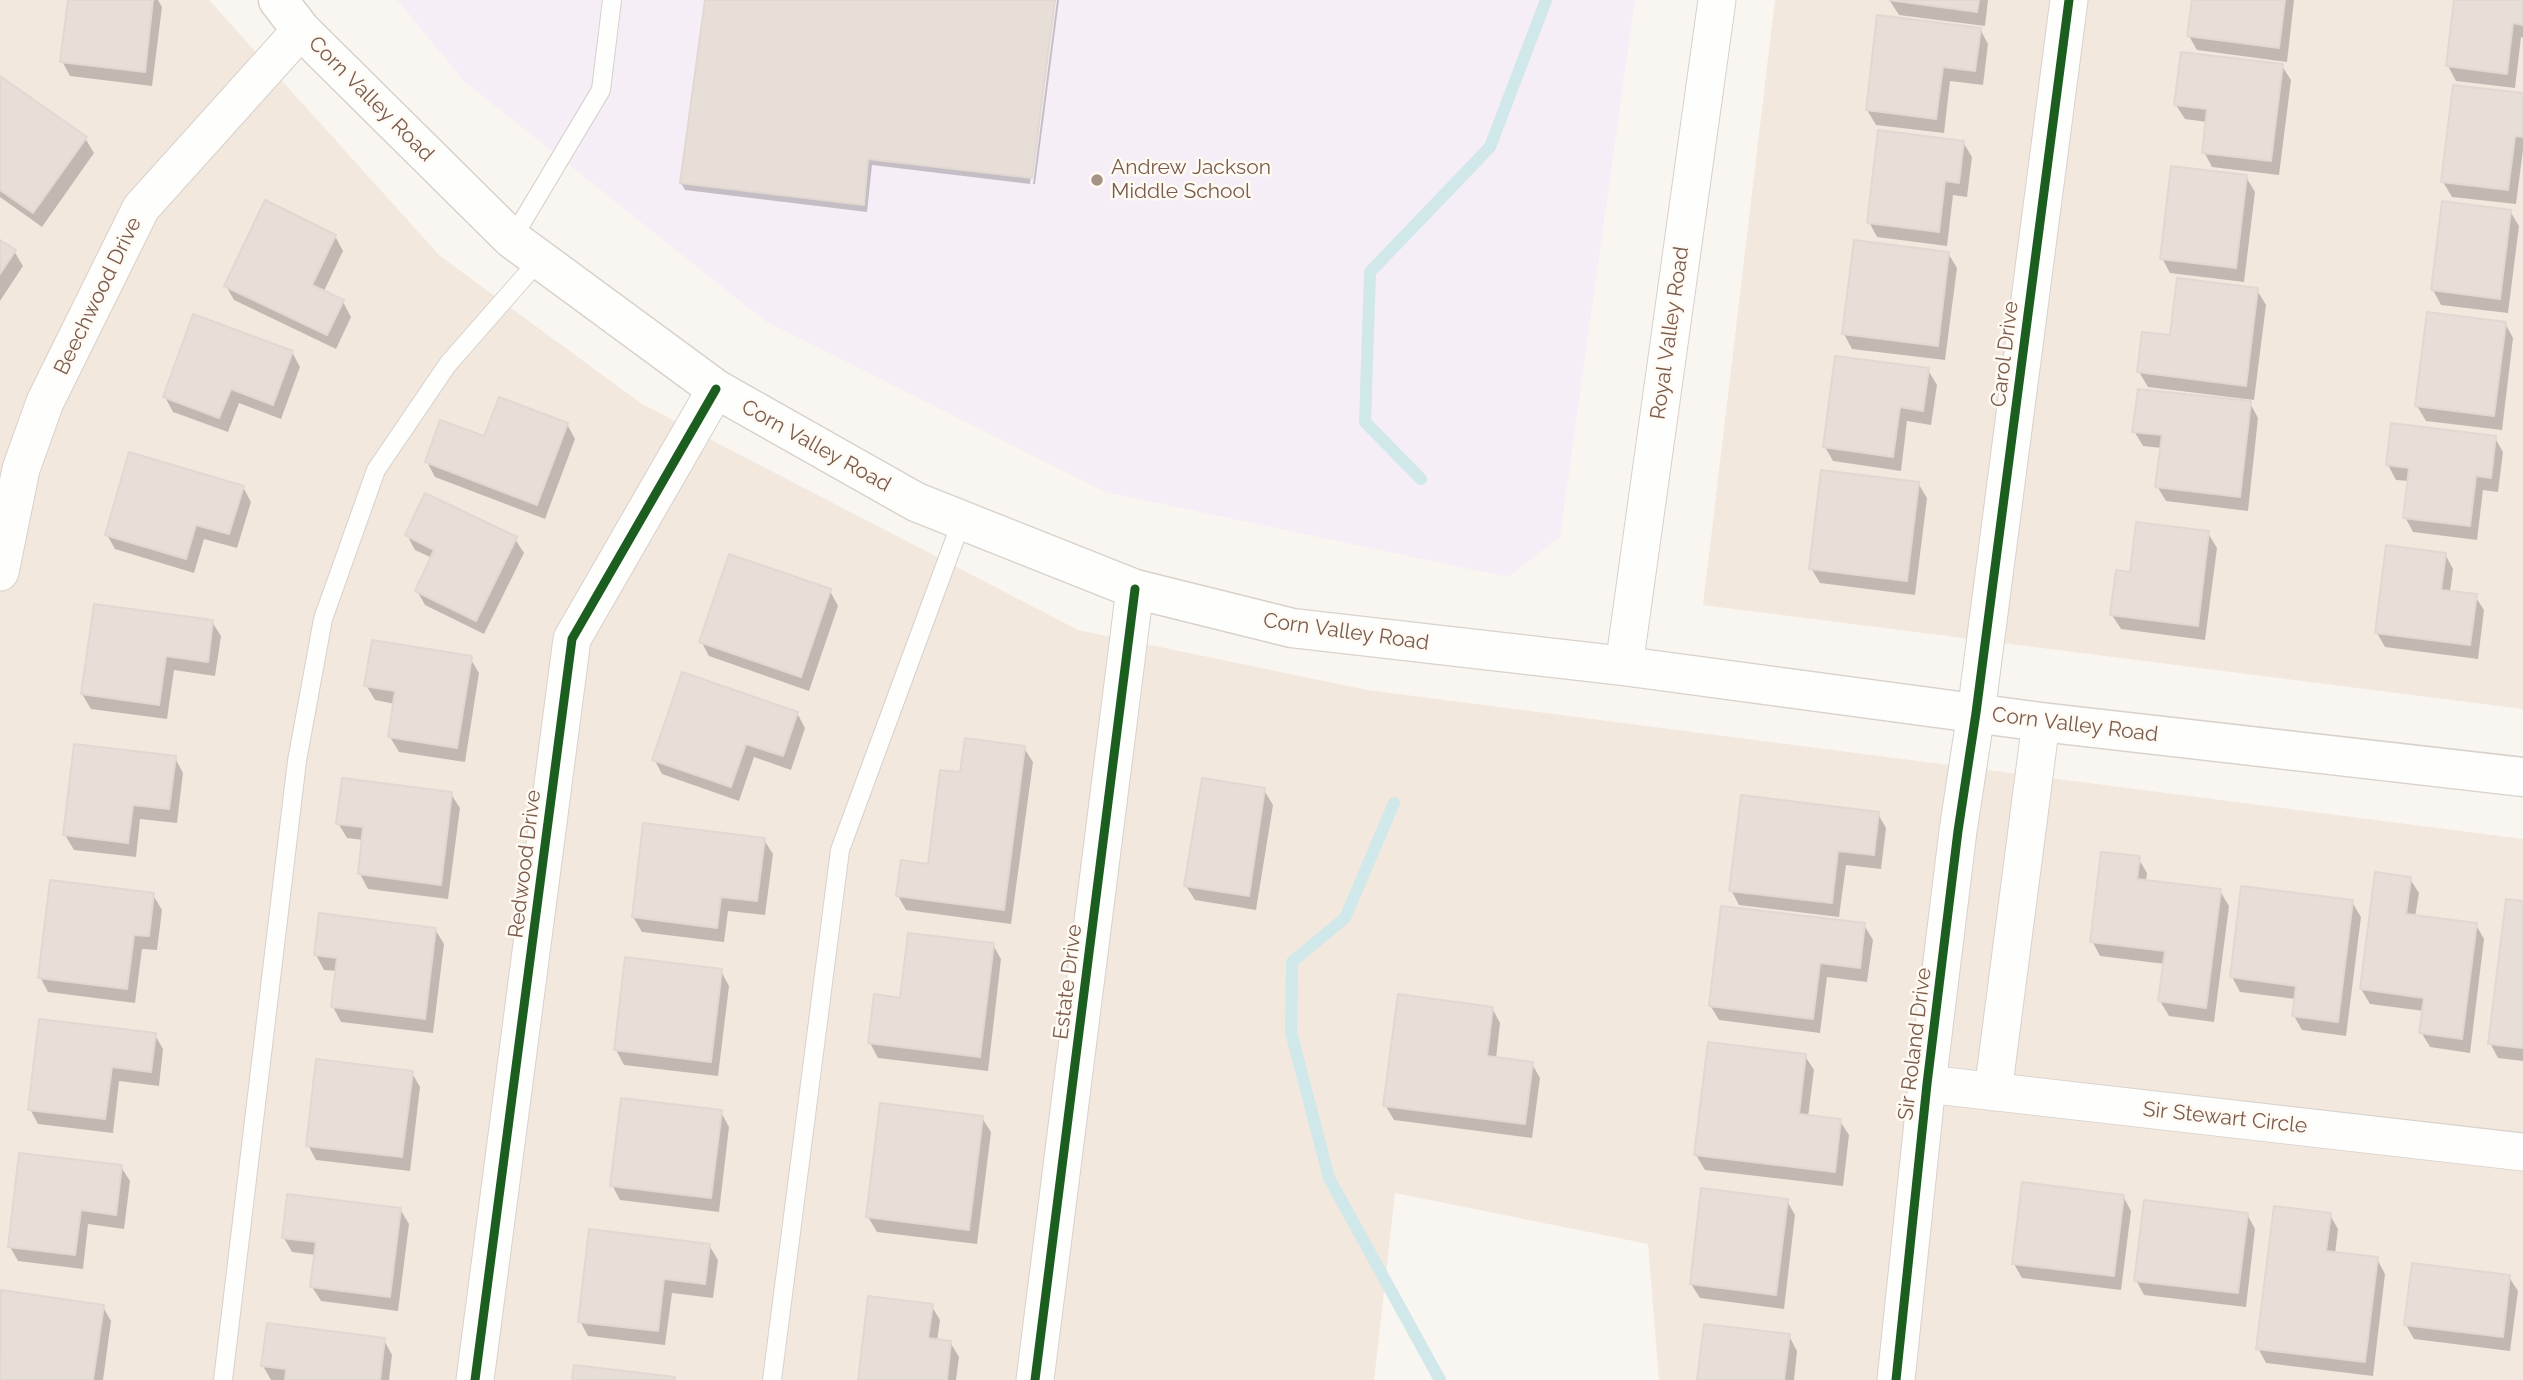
<!DOCTYPE html>
<style>
body{margin:0}
canvas{display:block;background:#f9f5f0}
</style>
<canvas width="2523" height="1380"></canvas>
<script>
const ctx = document.querySelector('canvas').getContext('2d');
ctx.lineJoin = 'round';
function fill(path, color) {
  ctx.fillStyle = color;
  ctx.fill(path, 'evenodd');
}
function toPath(rows) {
  const path = new Path2D();
  for (const r of rows) {
    path.moveTo(r[0], r[1]);
    for (let i = 2; i < r.length; i += 2) path.lineTo(r[i], r[i + 1]);
  }
  return path;
}
function trace(path, color, width, dash) {
  ctx.strokeStyle = color;
  ctx.lineWidth = width;
  ctx.lineCap = dash ? 'butt' : 'round';
  ctx.setLineDash(dash || []);
  ctx.stroke(path);
}
function label(font, color, halo, rows, align = 'center') {
  ctx.font = font + ' Raleway,sans-serif';
  ctx.lineWidth = 5;
  ctx.setLineDash([]);
  ctx.textBaseline = 'middle';
  ctx.strokeStyle = halo;
  ctx.fillStyle = color;
  for (const [text, x, y, turn = 0] of rows) {
    ctx.save();
    ctx.translate(x, y);
    ctx.rotate((+turn || 0) * Math.PI / 180);
    ctx.textAlign = isNaN(turn) ? turn : align;
    if (halo) ctx.strokeText(text, 0, 0);
    ctx.fillText(text, 0, 0);
    ctx.restore();
  }
}
const residential = toPath([
 [0,0,209,0,440,256,642,404,1078,630,1367,690,2523,839,2523,1380,1659,1380,1648,1244,1395,1193,1374,1380,0,1380],
 [1775,0,2523,0,2523,709,1703,605]
]);
const education = toPath([
 [397,0,1635,0,1560,537,1508,577,1105,492,765,321,465,82]
]);
const shadow = toPath([
 [69,0,158,0,162,7,152,86,70,76,62,61],
 [707,0,1053,0,1030,184,872,165,867,212,685,190,681,183],
 [1057,0,1059,0,1035,184,1033,184],
 [1988,0,1985,26,1899,15,1890,1],
 [2194,0,2294,0,2287,62,2197,50,2189,36],
 [2456,0,2523,0,2523,38,2521,37,2515,88,2456,81,2448,66],
 [1980,29,1988,44,1983,85,1950,81,1944,133,1876,125,1867,110],
 [2282,66,2291,80,2279,175,2212,167,2204,152,2207,122,2185,119,2176,105],
 [0,78,85,138,94,153,42,227,0,197],
 [2523,95,2523,150,2516,204,2452,197,2443,182],
 [1963,142,1972,157,1967,197,1953,195,1947,246,1877,237,1869,222],
 [2246,177,2255,192,2244,282,2170,273,2162,258],
 [2510,211,2519,226,2508,313,2441,305,2433,290],
 [335,236,343,251,323,293,343,302,351,317,336,349,234,300,226,286],
 [0,242,14,251,23,266,0,301],
 [1948,253,1957,268,1945,360,1852,349,1844,334],
 [2257,290,2266,305,2254,400,2148,387,2139,372],
 [2505,323,2513,338,2502,430,2426,421,2417,406],
 [292,352,300,367,281,419,239,403,228,432,173,412,165,397],
 [1928,370,1937,385,1931,425,1907,421,1901,471,1833,461,1825,447],
 [2250,403,2258,418,2248,511,2166,501,2157,486,2162,448,2143,446,2134,431],
 [567,424,575,439,545,519,435,477,427,462,485,439],
 [2495,438,2503,452,2498,492,2483,490,2477,540,2413,532,2405,517,2409,481,2396,480,2388,465],
 [1918,483,1927,498,1915,595,1820,583,1811,568],
 [243,487,251,502,237,548,204,539,194,573,115,549,107,535],
 [2208,533,2217,548,2205,640,2121,629,2112,615,2131,574],
 [407,535,515,539,524,553,484,634,425,605,417,591,432,558,415,550],
 [2445,554,2453,569,2450,592,2475,596,2484,610,2478,659,2385,647,2377,633],
 [830,591,838,606,809,691,709,656,701,641],
 [212,622,221,636,215,676,174,670,167,719,91,709,82,694],
 [470,658,479,673,465,762,399,752,390,737,395,704,375,700,366,685],
 [797,713,805,728,791,770,754,757,739,801,662,774,654,759],
 [1024,748,1033,762,1011,924,906,910,898,896,929,866,961,774],
 [175,758,183,773,177,823,140,819,136,857,74,850,65,835],
 [1264,790,1273,805,1256,910,1195,900,1186,886],
 [451,794,460,808,448,899,368,889,360,874,364,840,347,838,338,823],
 [1878,814,1886,828,1881,869,1846,865,1839,917,1739,905,1731,890],
 [764,840,773,854,765,915,728,911,724,942,642,932,633,917],
 [2138,858,2147,873,2146,882,2220,891,2229,906,2214,1022,2169,1016,2160,1001,2165,964,2100,956,2092,941],
 [2410,879,2419,893,2415,917,2476,925,2484,939,2470,1053,2430,1047,2421,1032,2424,1011,2370,1004,2361,989],
 [153,895,162,910,157,950,142,949,135,1003,48,992,40,977],
 [2352,902,2361,917,2346,1036,2302,1030,2294,1016,2296,999,2240,992,2232,977],
 [2523,903,2523,1061,2498,1058,2490,1043],
 [1864,925,1873,940,1867,982,1827,977,1820,1033,1719,1020,1710,1005],
 [435,929,444,944,433,1033,341,1022,333,1007,337,971,324,970,316,955],
 [993,945,1001,959,988,1071,878,1058,870,1043,901,1000],
 [721,971,729,986,718,1076,624,1065,616,1050],
 [1492,1008,1500,1023,1496,1059,1532,1064,1540,1078,1532,1138,1394,1120,1385,1105],
 [155,1035,163,1049,159,1086,119,1081,113,1133,38,1124,30,1109],
 [1805,1056,1814,1070,1808,1117,1840,1121,1849,1135,1843,1186,1705,1170,1696,1155],
 [412,1073,420,1087,410,1171,316,1160,308,1145],
 [721,1112,729,1127,719,1212,620,1200,612,1185],
 [982,1118,991,1132,977,1244,877,1232,868,1217],
 [121,1167,130,1181,124,1229,88,1224,83,1269,18,1261,10,1247],
 [2123,1196,2131,1211,2121,1290,2022,1278,2014,1264],
 [1787,1201,1795,1215,1784,1309,1700,1298,1691,1284],
 [400,1209,409,1224,398,1311,321,1301,312,1287,316,1255,292,1252,284,1238],
 [2247,1214,2255,1229,2246,1307,2144,1295,2136,1280],
 [2330,1215,2338,1229,2335,1254,2377,1259,2385,1274,2373,1376,2266,1363,2258,1348],
 [709,1245,718,1260,713,1298,672,1293,665,1345,588,1336,580,1321],
 [2509,1277,2518,1291,2510,1351,2414,1339,2406,1325],
 [3,1292,103,1307,111,1321,103,1380,0,1380,0,1310],
 [931,1305,940,1320,937,1341,950,1342,959,1357,956,1380,859,1380],
 [1789,1336,1797,1351,1794,1380,1699,1380],
 [384,1340,392,1355,389,1380,271,1380,263,1366]
]);
const stream = toPath([
 [1421,479,1365,422,1370,272,1490,147,1546,0],
 [1394,803,1345,918,1292,962,1291,1032,1329,1178,1440,1380]
]);
const building = toPath([
 [68,0,153,0,145,72,60,62,68,0],
 [705,0,1055,0,1032,178,868,159,864,205,680,183,705,0],
 [1889,0,1979,0,1977,12,1889,0],
 [2192,0,2285,0,2279,48,2187,36,2192,0],
 [2454,0,2523,0,2523,25,2513,23,2507,74,2446,66,2454,0],
 [1877,15,1981,28,1975,71,1943,67,1936,119,1866,110,1877,15],
 [2181,52,2283,64,2271,161,2202,153,2207,109,2174,105,2181,52],
 [0,76,87,137,33,213,0,190,0,76],
 [2453,85,2523,93,2523,137,2515,136,2508,190,2441,182,2453,85],
 [1878,130,1964,141,1959,183,1945,181,1939,232,1867,223,1878,130],
 [2171,166,2247,175,2236,268,2160,259,2171,166],
 [265,200,336,235,312,285,344,300,327,335,224,286,265,200],
 [2442,201,2511,210,2500,299,2431,290,2442,201],
 [0,240,16,250,0,274,0,240],
 [1854,240,1949,252,1938,346,1842,334,1854,240],
 [2177,278,2258,288,2246,386,2137,372,2142,332,2170,335,2177,278],
 [2427,312,2506,322,2494,416,2415,406,2427,312],
 [193,314,293,351,273,405,231,389,219,418,163,397,193,314],
 [1835,356,1929,368,1923,411,1900,407,1893,457,1823,447,1835,356],
 [2138,389,2251,401,2240,497,2155,487,2162,435,2132,432,2138,389],
 [499,397,568,423,537,505,425,462,440,420,484,436,499,397],
 [2391,423,2496,436,2491,478,2476,476,2470,526,2403,518,2409,468,2386,465,2391,423],
 [129,452,244,486,229,534,196,525,186,559,105,535,129,452],
 [1821,470,1919,482,1907,581,1809,569,1821,470],
 [425,493,517,537,476,621,415,591,434,550,405,535,425,493],
 [2136,522,2209,531,2198,626,2110,615,2116,570,2130,572,2136,522],
 [2386,545,2446,553,2441,590,2477,594,2470,645,2375,633,2386,545],
 [729,554,831,589,801,677,699,642,729,554],
 [94,604,213,620,208,662,166,656,159,705,81,694,94,604],
 [372,640,472,656,457,748,388,737,395,691,364,686,372,640],
 [682,672,798,712,783,756,746,744,731,787,652,760,682,672],
 [965,738,1025,746,1004,910,896,896,901,860,928,864,940,770,960,772,965,738],
 [74,744,176,756,169,809,133,805,128,843,63,835,74,744],
 [342,778,452,792,441,885,358,874,363,827,336,824,342,778],
 [1202,778,1265,788,1249,896,1184,886,1202,778],
 [1741,795,1879,812,1874,855,1838,851,1832,903,1729,891,1741,795],
 [643,823,765,838,757,901,721,897,717,928,632,917,643,823],
 [2101,852,2140,856,2137,879,2221,889,2206,1008,2158,1001,2165,951,2090,942,2101,852],
 [2375,872,2411,877,2406,914,2477,923,2462,1039,2419,1033,2424,998,2360,989,2375,872],
 [50,880,154,893,149,936,134,935,127,989,38,978,50,880],
 [2241,886,2353,900,2338,1022,2292,1016,2296,986,2230,977,2241,886],
 [2506,899,2523,901,2523,1048,2488,1044,2506,899],
 [1721,906,1865,923,1860,968,1820,963,1813,1019,1709,1006,1721,906],
 [319,913,436,928,425,1019,331,1007,337,958,314,955,319,913],
 [908,933,994,943,980,1057,868,1043,874,994,900,998,908,933],
 [625,957,722,969,711,1062,614,1050,625,957],
 [1398,994,1493,1007,1487,1056,1533,1062,1525,1124,1383,1106,1398,994],
 [39,1019,156,1033,151,1072,112,1067,105,1119,28,1110,39,1019],
 [1708,1042,1806,1054,1799,1114,1841,1119,1835,1172,1694,1155,1708,1042],
 [316,1059,413,1071,402,1157,306,1146,316,1059],
 [621,1098,722,1110,711,1198,610,1186,621,1098],
 [880,1103,983,1116,969,1230,866,1217,880,1103],
 [19,1153,122,1165,116,1215,81,1210,75,1255,8,1247,19,1153],
 [2022,1182,2124,1195,2114,1276,2012,1264,2022,1182],
 [1701,1188,1788,1199,1776,1295,1690,1284,1701,1188],
 [287,1194,401,1208,390,1297,310,1287,316,1242,282,1238,287,1194],
 [2144,1200,2248,1213,2238,1293,2134,1281,2144,1200],
 [2274,1206,2331,1213,2326,1251,2378,1257,2365,1362,2256,1349,2274,1206],
 [589,1229,710,1244,705,1284,664,1279,658,1331,578,1322,589,1229],
 [2412,1263,2510,1275,2503,1337,2404,1325,2412,1263],
 [1,1290,104,1305,93,1380,0,1380,1,1290],
 [868,1296,933,1304,928,1338,951,1341,947,1380,858,1380,868,1296],
 [267,1323,385,1338,380,1380,285,1380,286,1369,261,1366,267,1323],
 [1704,1324,1790,1334,1784,1380,1697,1380,1704,1324],
 [574,1365,675,1377,675,1380,572,1380,574,1365]
]);
const lane = toPath([
 [512,239,601,90,612,0],
 [223,1380,297,761,323,619,376,470,448,364,540,259],
 [772,1380,840,850,962,520]
]);
const street = toPath([
 [0,572,21,469,45,402,141,208,301,30],
 [1624,666,1717,0],
 [1927,1084,2523,1152],
 [1993,1092,2041,722],
 [475,1380,572,639,716,389],
 [1035,1380,1135,589],
 [1896,1380,1927,1084,1958,831,1976,713,2069,0]
]);
const secondary = toPath([
 [278,0,301,30,512,239,716,389,916,502,1135,589,1292,628,1624,666,2041,722,2523,777]
]);
const cycleway = toPath([
 [475,1380,572,639,716,389],
 [1035,1380,1135,589],
 [1896,1380,1927,1084,1958,831,1976,713,2069,0]
]);
const markers = [
 [1097,180,7,"#a69286"]
];
const streetNames = [
 ["Corn Valley Road",371,99,45],
 ["Beechwood Drive",98,296,-64],
 ["Royal Valley Road",1670,333,-82],
 ["Carol Drive",2005,354,-83],
 ["Corn Valley Road",816,446,29],
 ["Corn Valley Road",1346,632,8],
 ["Corn Valley Road",2075,725,7],
 ["Redwood Drive",525,864,-83],
 ["Estate Drive",1068,982,-83],
 ["Sir Roland Drive",1915,1044,-83],
 ["Sir Stewart Circle",2225,1118,6]
];
const poiNames = [
 ["Andrew Jackson",1111,168],
 ["Middle School",1111,192]
];
fill(residential, '#f2e8de');
fill(education, '#f6eef6');
fill(shadow, '#0003');
trace(stream, '#d0e8ea', 12);
fill(building, '#e6ded7');
trace(building, '#e2d8d2', 2);
trace(lane, '#d7d1cb', 20);
trace(street, '#d7d1cb', 39);
trace(secondary, '#d9d2cb', 41);
trace(lane, '#fefefd', 18);
trace(street, '#fefefd', 37);
trace(secondary, '#fefefd', 38);
trace(cycleway, '#1b5e20', 9);
for (const [x, y, r, color] of markers) {
  const dot = new Path2D();
  dot.arc(x, y, r, 0, 2 * Math.PI);
  ctx.fillStyle = color;
  ctx.fill(dot);
  trace(dot, '#fffaf3', 2.5);
}
label('21px', '#7a5c4d', '#fffaf3', streetNames);
label('21px', '#7a5c4d', '#fffaf3', poiNames, 'left');
</script>
